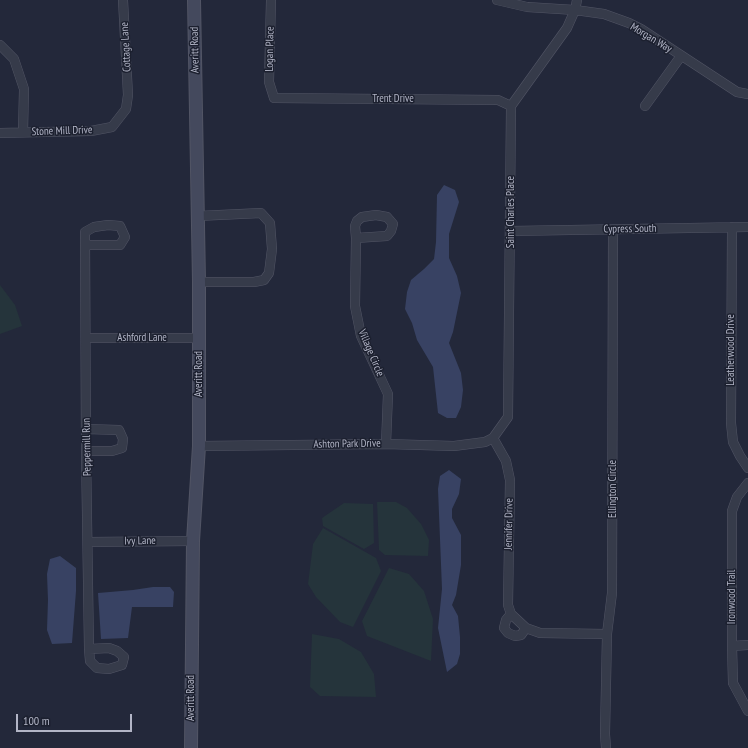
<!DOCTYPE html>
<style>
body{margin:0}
#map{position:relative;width:748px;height:748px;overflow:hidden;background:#23283a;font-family:"PT Sans Narrow",sans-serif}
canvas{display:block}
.scale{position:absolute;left:16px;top:714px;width:116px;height:18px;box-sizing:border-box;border:2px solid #b2b5c6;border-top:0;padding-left:5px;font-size:12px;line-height:14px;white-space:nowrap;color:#b2b5c6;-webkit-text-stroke:3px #1c202f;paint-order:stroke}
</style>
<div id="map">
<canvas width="748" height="748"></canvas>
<div class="scale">100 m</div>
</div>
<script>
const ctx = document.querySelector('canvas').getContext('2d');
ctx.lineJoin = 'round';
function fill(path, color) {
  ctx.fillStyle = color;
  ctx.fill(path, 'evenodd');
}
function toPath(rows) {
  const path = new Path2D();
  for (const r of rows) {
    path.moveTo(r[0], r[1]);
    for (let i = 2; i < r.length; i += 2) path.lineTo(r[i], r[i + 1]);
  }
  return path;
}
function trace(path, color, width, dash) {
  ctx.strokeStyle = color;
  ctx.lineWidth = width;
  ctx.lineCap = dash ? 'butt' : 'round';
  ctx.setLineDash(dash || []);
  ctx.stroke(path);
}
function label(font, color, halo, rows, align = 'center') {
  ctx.font = font + ' "PT Sans Narrow",sans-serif';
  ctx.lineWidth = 3;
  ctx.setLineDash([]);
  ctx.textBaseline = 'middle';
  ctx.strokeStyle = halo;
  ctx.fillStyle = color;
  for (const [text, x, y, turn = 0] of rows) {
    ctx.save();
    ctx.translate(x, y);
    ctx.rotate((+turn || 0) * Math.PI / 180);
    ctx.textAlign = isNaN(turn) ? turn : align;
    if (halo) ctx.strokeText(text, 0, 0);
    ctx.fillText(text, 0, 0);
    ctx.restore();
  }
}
const green = toPath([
 [0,285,15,305,22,326,0,334],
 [377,502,396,502,407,508,421,524,429,540,428,556,385,555,379,550],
 [344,503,373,504,374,543,364,549,323,526,322,518],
 [323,528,376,558,381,571,353,627,340,622,316,597,308,584,313,544],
 [389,568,409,574,424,591,433,619,431,661,367,636,362,621],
 [312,634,339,639,361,652,374,674,376,697,320,696,310,687]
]);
const water = toPath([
 [444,185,455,190,459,202,449,234,449,258,457,276,461,293,453,332,449,343,461,373,463,390,461,407,456,418,447,418,438,413,433,367,417,340,412,323,405,309,407,292,411,280,424,269,434,259,436,242,437,195],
 [449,470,461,479,459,494,452,509,452,518,461,535,461,565,456,595,452,605,458,616,460,637,460,654,457,664,447,672,438,628,442,589,438,489,440,476],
 [60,556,76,568,76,591,72,643,52,644,47,630,48,600,47,574,50,559],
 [153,587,170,587,174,592,173,607,132,607,128,638,101,639,98,593,133,590]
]);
const street = toPath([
 [271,0,269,82,274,98,498,100,511,106],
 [497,0,527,7,575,10,604,14,629,23,641,29,737,92,748,94],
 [0,45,14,59,24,89,23,132],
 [645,106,681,56],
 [0,133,91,131,112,127,126,109,128,95,123,0],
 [198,216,261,213,270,223,272,249,269,273,264,280,254,282,199,282],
 [732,227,731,423,733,442,740,456,748,468],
 [511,231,748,227],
 [356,238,387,236,391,231,393,224,387,217,376,215,362,217,357,221,355,226,356,238,355,306,361,336,388,394,386,444],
 [85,245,120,245,125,237,120,226,108,225,94,227,85,232,86,451,89,649,90,661,97,668,109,669,122,665,124,657,117,651,109,648,89,649],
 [86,338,199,338],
 [86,429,119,430,123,439,122,448,112,451,86,451],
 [493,438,508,417,511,106,567,28,575,10,577,0],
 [493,438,506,461,510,480,508,605,511,614,526,628,540,633,607,634],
 [199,446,386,444,454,446,485,442,493,438],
 [748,483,737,497,732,511,732,646,733,683,748,711],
 [88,542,193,541],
 [511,614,506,620,504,628,508,633,515,636,521,635,526,628],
 [732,646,748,645],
 [606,748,605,734,607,634,612,593,613,230]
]);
const secondary = toPath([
 [191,748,193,541,199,446,199,282,194,0]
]);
const streetNames = [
 ["Morgan Way",651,38,31],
 ["Cottage Lane",126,47,-93],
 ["Logan Place",270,49,-89],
 ["Averitt Road",195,50,-91],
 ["Trent Drive",393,99],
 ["Stone Mill Drive",62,131,-2],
 ["Saint Charles Place",511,212,-90],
 ["Cypress South",630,229,-1],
 ["Ashford Lane",142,338],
 ["Leatherwood Drive",731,350,-90],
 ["Village Circle",371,353,67],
 ["Averitt Road",199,374,-90],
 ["Ashton Park Drive",347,444,-1],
 ["Peppermill Run",87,447,-91],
 ["Ellington Circle",613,489,-90],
 ["Jennifer Drive",509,524,-89],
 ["Ivy Lane",140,541,-1],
 ["Ironwood Trail",732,597,-90],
 ["Averitt Road",191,698,-90]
];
fill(green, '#25343b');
fill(water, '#384263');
trace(street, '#525565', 10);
trace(secondary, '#525565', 14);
trace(street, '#363b4a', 9);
trace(secondary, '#44495d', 12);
label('11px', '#b2b5c6', '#1c202f', streetNames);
</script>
